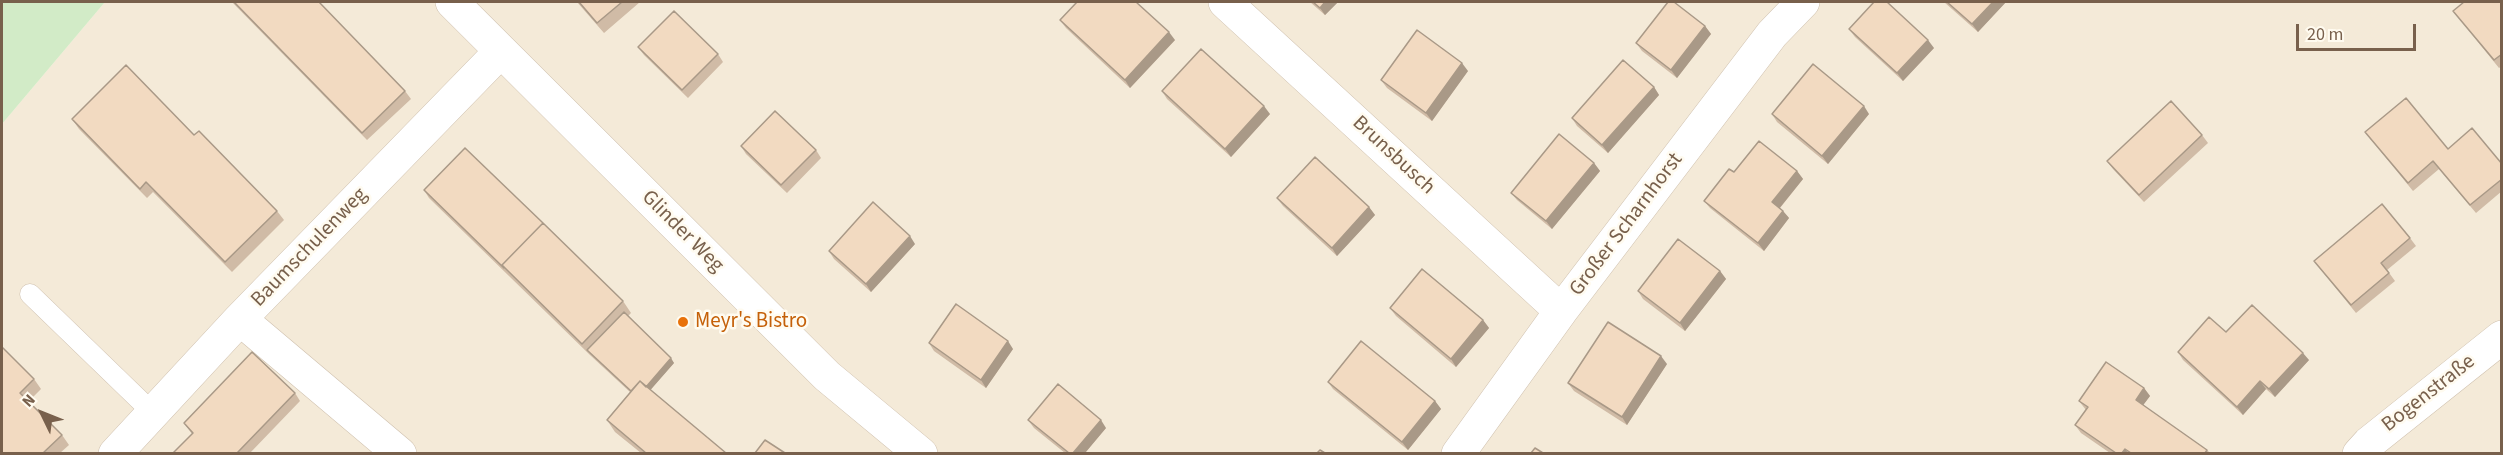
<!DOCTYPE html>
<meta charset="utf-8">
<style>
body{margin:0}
#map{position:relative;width:2503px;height:455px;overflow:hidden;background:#fdf7e9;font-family:"Source Sans 3",sans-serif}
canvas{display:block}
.frame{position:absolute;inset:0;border:3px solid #78604c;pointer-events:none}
.north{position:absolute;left:12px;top:383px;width:60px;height:60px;-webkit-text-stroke:4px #fffbf0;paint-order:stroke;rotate:313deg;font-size:16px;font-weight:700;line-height:24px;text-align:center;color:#78604c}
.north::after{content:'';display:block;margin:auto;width:21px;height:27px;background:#78604c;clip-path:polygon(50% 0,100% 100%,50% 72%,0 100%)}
.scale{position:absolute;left:2296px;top:24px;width:120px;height:27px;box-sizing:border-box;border:3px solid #78604c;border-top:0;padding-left:8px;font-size:18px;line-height:21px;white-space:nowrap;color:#78604c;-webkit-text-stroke:4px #fffbf0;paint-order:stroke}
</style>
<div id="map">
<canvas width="2503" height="455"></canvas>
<div class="frame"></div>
<div class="north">N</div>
<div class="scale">20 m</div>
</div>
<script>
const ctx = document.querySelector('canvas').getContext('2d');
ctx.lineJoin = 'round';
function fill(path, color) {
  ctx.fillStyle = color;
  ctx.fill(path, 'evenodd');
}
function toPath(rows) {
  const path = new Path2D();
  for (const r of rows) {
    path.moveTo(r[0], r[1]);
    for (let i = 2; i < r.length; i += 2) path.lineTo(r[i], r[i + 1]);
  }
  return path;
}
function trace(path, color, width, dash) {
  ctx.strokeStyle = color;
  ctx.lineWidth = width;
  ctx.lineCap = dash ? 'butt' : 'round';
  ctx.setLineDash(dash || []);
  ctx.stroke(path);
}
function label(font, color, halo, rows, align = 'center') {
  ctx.font = font + ' "Source Sans 3",sans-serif';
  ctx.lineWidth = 5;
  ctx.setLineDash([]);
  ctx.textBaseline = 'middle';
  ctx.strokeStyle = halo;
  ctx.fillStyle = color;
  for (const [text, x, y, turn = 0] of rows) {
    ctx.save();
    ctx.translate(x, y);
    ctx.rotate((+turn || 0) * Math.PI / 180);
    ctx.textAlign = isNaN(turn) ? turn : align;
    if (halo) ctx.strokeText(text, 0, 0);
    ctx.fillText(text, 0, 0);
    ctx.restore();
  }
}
const residential = toPath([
 [105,2,2501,2,2501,453,2,454,2,124]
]);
const green = toPath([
 [2,2,105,2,2,124]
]);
const lane = toPath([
 [30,294,153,413]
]);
const street = toPath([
 [452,2,827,376,921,454],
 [1225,2,1561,311],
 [115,454,240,319],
 [400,454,240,319,500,52],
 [1458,454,1561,311,1772,34,1803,2],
 [2359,454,2369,443,2502,337]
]);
const wall = toPath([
 [232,2,319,2,405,91,411,99,367,140],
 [577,2,640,2,604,33],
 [1310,2,1338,2,1325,15],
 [1944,2,2006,2,1978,32],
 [2502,2,2502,66,2499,68,2453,11],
 [1060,20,1175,40,1130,88,1066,28],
 [1705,26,1711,34,1677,78,1642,51,1636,43],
 [1849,29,1934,48,1903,81,1855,37],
 [638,47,718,54,723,62,688,98,644,55],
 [1468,71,1432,121,1387,88,1381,80],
 [1654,87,1659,95,1608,153,1577,126,1572,118],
 [1162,91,1270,114,1231,157,1167,99],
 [1772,114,1869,114,1828,164,1777,122],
 [72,119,194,135,277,211,284,220,232,272,153,192,147,198,79,129],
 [2365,132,2448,149,2502,164,2502,191,2476,213,2439,169,2413,191],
 [2202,135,2208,143,2144,202,2113,169,2107,161],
 [741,146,816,150,821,158,787,193,746,154],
 [1594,163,1600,171,1552,229,1517,200,1511,193],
 [1797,171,1803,179,1780,208,1783,211,1789,218,1764,251,1710,208,1704,201,1734,172],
 [424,190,623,301,631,313,628,316,674,363,650,390,726,453,641,453,615,432,607,420,630,392,590,355,429,198],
 [1277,198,1369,207,1375,215,1337,256,1283,206],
 [2410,238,2416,246,2387,270,2395,281,2356,313,2314,261],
 [915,244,871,292,834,259,829,251],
 [1720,271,1726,279,1685,331,1643,299,1638,291],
 [1390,308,1483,320,1489,328,1456,367,1396,316],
 [2226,332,2309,360,2275,397,2266,389,2243,415,2183,360,2178,352],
 [929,343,1013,349,986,388,934,351],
 [2,347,34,379,41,389,29,401,62,435,69,445,60,453,2,453],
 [1667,364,1627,425,1574,391,1568,383],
 [1328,382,1435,401,1441,409,1408,450,1333,389],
 [2144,388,2150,396,2143,405,2207,450,2210,453,2110,453,2081,433,2075,425,2086,410,2079,401],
 [295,393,300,401,250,453,173,453,192,434,184,423],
 [1028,420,1106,428,1085,453,1065,453,1034,428]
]);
const shadedWall = toPath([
 [1325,2,1338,2,1325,15,1320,8],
 [1993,2,2006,2,1978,32,1972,24],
 [1705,26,1711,34,1677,78,1671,70],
 [1169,32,1175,40,1130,88,1125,80],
 [1928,40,1934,48,1903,81,1897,73],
 [1462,63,1468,71,1432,121,1426,113],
 [1654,87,1659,95,1608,153,1602,145],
 [1264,106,1270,114,1231,157,1225,149],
 [1864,106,1869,114,1828,164,1822,156],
 [1594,163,1600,171,1552,229,1546,221],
 [1797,171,1803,179,1778,210,1772,202],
 [1369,207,1375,215,1337,256,1332,248],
 [1783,211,1789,218,1764,251,1758,243],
 [910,236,915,244,871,292,866,284],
 [1720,271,1726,279,1685,331,1680,323],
 [1483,320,1489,328,1456,367,1451,359],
 [1008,341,1013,349,986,388,981,380],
 [2303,353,2309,360,2275,397,2269,389],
 [1661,356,1667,364,1627,425,1622,417],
 [671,358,674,363,640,402,637,397],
 [2260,381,2266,389,2243,415,2237,407],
 [2144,388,2150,396,2141,408,2136,400],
 [1435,401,1441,409,1408,450,1402,442],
 [1101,420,1106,428,1085,453,1073,453],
 [2125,449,2128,453,2122,453]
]);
const building = toPath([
 [234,2,319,2,405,91,362,133,234,2],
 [579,2,622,2,597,23,579,2],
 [1077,2,1136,2,1169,32,1125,80,1060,20,1077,2],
 [1313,2,1325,2,1320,8,1313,2],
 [1668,2,1674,2,1705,26,1671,70,1636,43,1668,2],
 [1874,2,1887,2,1928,40,1897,73,1849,29,1874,2],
 [1947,2,1993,2,1972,24,1947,2],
 [2464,2,2502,2,2502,54,2494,60,2453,11,2464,2],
 [674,11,718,54,682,90,638,47,674,11],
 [1417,30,1462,63,1426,113,1381,80,1417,30],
 [1201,49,1264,106,1225,149,1162,91,1201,49],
 [1623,60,1654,87,1602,145,1572,118,1623,60],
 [1813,64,1864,106,1822,156,1772,114,1813,64],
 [126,65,194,135,199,131,277,211,225,262,146,182,140,189,72,119,126,65],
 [2406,98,2448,149,2472,128,2502,164,2502,179,2470,205,2433,161,2408,183,2365,132,2406,98],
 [2171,101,2202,135,2139,195,2107,161,2171,101],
 [775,111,816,150,781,185,741,146,775,111],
 [1559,134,1594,163,1546,221,1511,193,1559,134],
 [1759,141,1797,171,1772,202,1783,211,1758,243,1704,201,1729,169,1734,172,1759,141],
 [465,148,543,223,502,265,504,268,424,190,465,148],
 [1315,157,1369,207,1332,248,1277,198,1315,157],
 [873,202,910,236,866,284,829,251,873,202],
 [2382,204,2410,238,2381,263,2389,273,2351,305,2314,261,2382,204],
 [543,223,623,301,582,344,502,265,543,223],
 [1678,239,1720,271,1680,323,1638,291,1678,239],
 [1422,269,1483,320,1451,359,1390,308,1422,269],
 [956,304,1008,341,981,380,929,343,956,304],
 [2252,305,2303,353,2269,389,2260,381,2237,407,2178,352,2209,317,2226,332,2252,305],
 [624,312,671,358,646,387,640,381,631,391,587,350,624,312],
 [1608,322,1661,356,1622,417,1568,383,1608,322],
 [1361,341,1435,401,1402,442,1328,382,1361,341],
 [2,347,34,379,20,393,62,435,43,453,2,453,2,347],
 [252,352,295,393,237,453,173,453,193,433,184,423,252,352],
 [2106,362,2144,388,2136,400,2207,450,2205,453,2131,453,2125,449,2122,453,2116,453,2075,425,2088,407,2079,401,2106,362],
 [640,381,726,453,646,453,607,420,640,381],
 [1058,384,1101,420,1073,453,1069,453,1028,420,1058,384],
 [765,440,785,453,755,453,765,440],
 [1535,448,1543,453,1531,453,1535,448],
 [1320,450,1325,453,1317,453,1320,450]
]);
const markers = [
 [683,322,6,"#e8710a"]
];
const streetNames = [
 ["Brunsbusch",1393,156,43],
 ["Großer Scharnhorst",1627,225,-53],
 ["Glinder Weg",682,232,45],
 ["Baumschulenweg",310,248,-46],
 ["Bogenstraße",2429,394,-38]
];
const foodNames = [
 ["Meyr's Bistro",695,322]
];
fill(residential, '#f4ead8');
fill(green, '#d2ebc7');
trace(lane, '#cfc0ae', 21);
trace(street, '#cfc0ae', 34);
trace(lane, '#fff', 20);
trace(street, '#fff', 33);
fill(wall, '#d0bba6');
fill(shadedWall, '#a99987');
fill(building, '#f2dac1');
trace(building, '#a99987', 1.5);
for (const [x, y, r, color] of markers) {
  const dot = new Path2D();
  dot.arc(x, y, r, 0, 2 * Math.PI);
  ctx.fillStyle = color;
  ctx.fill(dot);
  trace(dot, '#fffbf0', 2);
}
label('21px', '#78604c', '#fffbf0', streetNames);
label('21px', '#c56008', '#fffbf0', foodNames, 'left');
</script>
